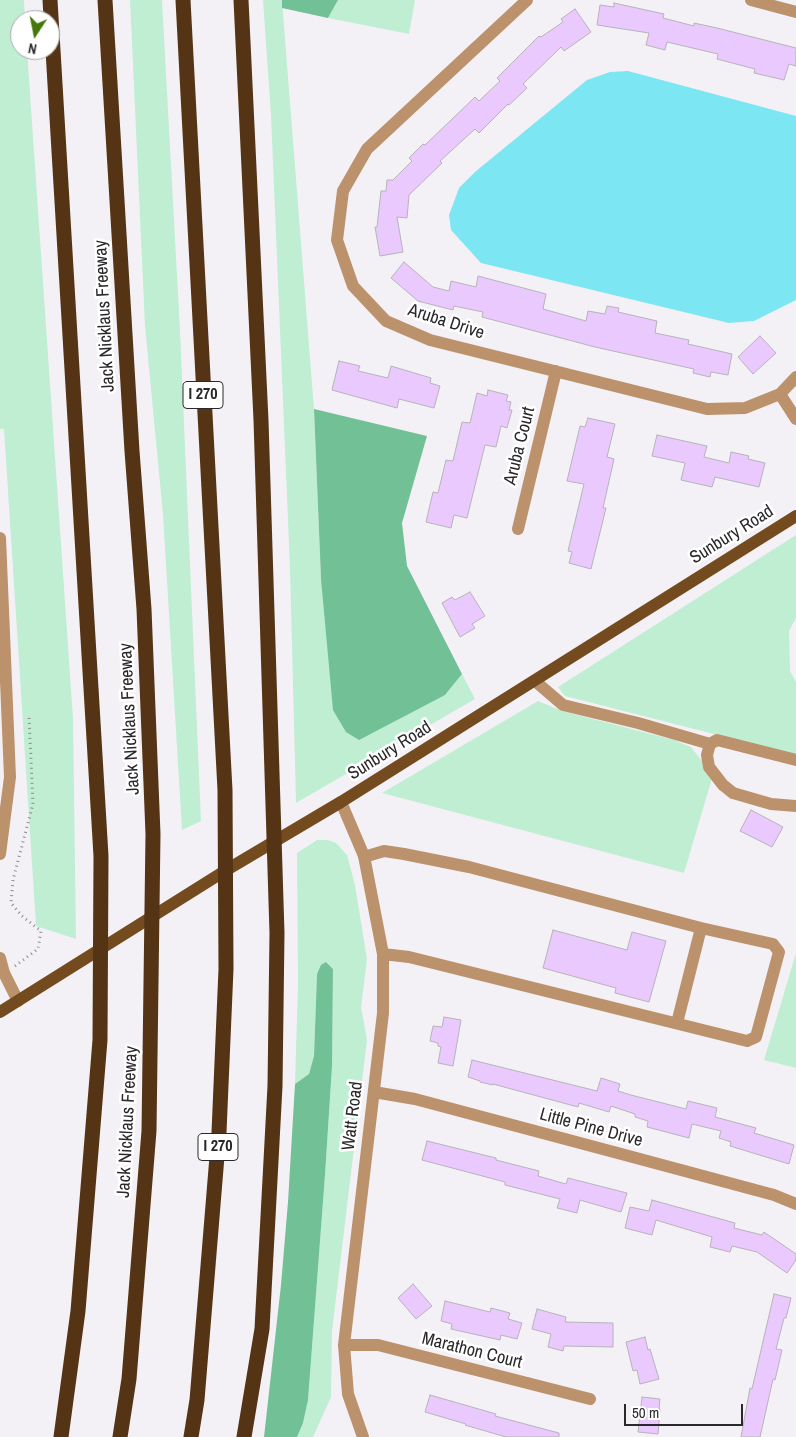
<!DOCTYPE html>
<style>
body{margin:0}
#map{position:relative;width:796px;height:1437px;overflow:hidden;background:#f4f1f6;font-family:"Archivo Narrow",sans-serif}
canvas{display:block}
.north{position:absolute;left:10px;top:10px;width:50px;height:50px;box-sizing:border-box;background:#fff;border:1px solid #aaa9aa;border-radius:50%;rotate:191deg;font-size:14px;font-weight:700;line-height:20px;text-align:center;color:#2a282a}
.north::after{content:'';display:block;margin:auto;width:18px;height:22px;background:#44790a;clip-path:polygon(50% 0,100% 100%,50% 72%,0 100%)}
.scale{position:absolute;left:624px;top:1404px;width:119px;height:22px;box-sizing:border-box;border:2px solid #2a282a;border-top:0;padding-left:6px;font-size:15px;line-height:18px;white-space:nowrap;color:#2a282a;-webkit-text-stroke:4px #fff;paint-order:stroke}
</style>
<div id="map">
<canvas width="796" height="1437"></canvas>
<div class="north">N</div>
<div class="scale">50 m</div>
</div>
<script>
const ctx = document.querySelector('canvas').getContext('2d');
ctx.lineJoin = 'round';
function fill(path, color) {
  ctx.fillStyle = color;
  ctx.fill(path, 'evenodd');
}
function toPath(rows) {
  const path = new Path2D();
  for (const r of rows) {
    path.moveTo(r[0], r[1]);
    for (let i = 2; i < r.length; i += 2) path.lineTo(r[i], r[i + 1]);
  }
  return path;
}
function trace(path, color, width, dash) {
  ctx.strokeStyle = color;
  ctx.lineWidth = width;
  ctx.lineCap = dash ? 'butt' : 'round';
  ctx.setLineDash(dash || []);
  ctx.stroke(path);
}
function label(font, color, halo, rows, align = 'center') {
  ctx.font = font + ' "Archivo Narrow",sans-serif';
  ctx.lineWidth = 5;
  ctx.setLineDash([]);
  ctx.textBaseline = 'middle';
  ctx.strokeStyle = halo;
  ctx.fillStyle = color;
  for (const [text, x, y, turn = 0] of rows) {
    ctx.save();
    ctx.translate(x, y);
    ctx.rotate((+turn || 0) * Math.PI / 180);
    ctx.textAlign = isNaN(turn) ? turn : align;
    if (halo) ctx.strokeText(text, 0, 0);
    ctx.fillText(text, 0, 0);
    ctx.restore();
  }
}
const green = toPath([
 [0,0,24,0,25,20,20,20,20,50,27,50,73,718,76,939,36,926,4,429,0,429],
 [130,0,162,0,180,330,201,821,182,830,163,515,145,326],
 [263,0,282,0,314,409,321,579,445,695,462,674,475,699,296,803,290,568,271,116],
 [338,0,415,0,409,34,328,18],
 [796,535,796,618,789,631,790,671,796,682,796,755,565,696,558,687],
 [538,701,562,711,674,740,691,747,713,775,684,873,382,793],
 [317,840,328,840,336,843,347,855,355,885,367,959,361,1007,367,1040,332,1331,331,1397,313,1437,297,1437,303,1423,308,1400,325,1175,332,1066,333,969,326,962,317,974,314,1056,309,1074,295,1084,298,984,297,853],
 [796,953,796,1068,764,1060]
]);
const forest = toPath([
 [282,0,338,0,328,18,282,8],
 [314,409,427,436,402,523,407,566,462,674,445,695,359,740,346,732,333,710,321,579],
 [326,962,333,969,332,1066,325,1175,308,1400,303,1423,297,1437,264,1437,281,1285,288,1202,295,1084,309,1074,314,1056,317,974,321,965]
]);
const water = toPath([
 [628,71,796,116,796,300,754,321,729,323,481,263,451,230,449,215,459,188,475,172,587,80,610,72]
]);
const building = toPath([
 [614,3,664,14,663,18,694,26,694,23,717,28,796,48,796,66,789,64,784,80,754,73,755,69,717,59,718,54,667,42,665,50,646,45,649,33,597,25,600,5,614,7,614,3],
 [575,9,591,32,564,51,561,47,523,84,527,88,509,105,508,104,479,133,475,129,440,161,442,163,409,195,407,218,397,217,403,252,380,256,375,227,377,227,381,191,386,191,387,180,393,180,412,161,409,158,423,144,425,145,475,97,479,101,500,81,497,78,539,36,541,37,563,22,561,19,575,9],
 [404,262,433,287,449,291,451,281,476,287,478,276,546,294,543,309,586,321,588,311,605,314,607,306,619,308,618,312,657,321,655,333,689,340,688,344,732,354,728,375,711,372,710,377,693,373,694,369,595,347,482,317,483,312,454,306,453,310,418,301,391,278,404,262],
 [760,336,776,353,753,374,738,357,760,336],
 [339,361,360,366,358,371,388,378,391,366,431,378,430,383,440,386,434,408,399,399,397,408,332,390,339,361],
 [488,390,508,395,506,401,511,402,509,410,512,410,507,428,501,426,496,447,485,445,467,518,454,515,451,528,426,522,433,492,438,493,446,460,453,461,462,422,470,423,477,393,487,396,488,390],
 [588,418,615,424,607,457,614,459,603,508,606,508,591,569,569,563,572,552,568,551,584,484,567,481,580,426,585,427,588,418],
 [657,435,707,446,704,457,729,463,731,452,749,456,748,459,765,463,759,487,715,477,712,487,681,480,685,463,652,456,657,435],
 [470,592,485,616,472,624,475,628,460,637,442,603,452,597,455,600,470,592],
 [751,810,783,827,772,847,740,831,751,810],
 [553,930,627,950,632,932,666,941,649,1002,615,993,616,988,543,968,553,930],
 [444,1017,461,1020,453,1066,438,1063,441,1047,438,1046,438,1043,430,1041,433,1026,442,1027,444,1017],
 [472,1060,597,1091,601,1078,620,1084,618,1091,631,1095,686,1109,688,1101,717,1108,715,1117,756,1128,754,1133,794,1145,789,1164,730,1146,731,1142,719,1138,721,1131,692,1124,689,1138,647,1127,648,1121,635,1117,635,1114,611,1106,609,1112,579,1103,578,1107,493,1084,493,1085,480,1082,480,1081,468,1077,472,1060],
 [427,1141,496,1158,496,1160,539,1171,538,1176,566,1184,568,1178,627,1193,621,1212,580,1200,577,1213,557,1208,560,1199,505,1185,505,1182,422,1160,427,1141],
 [652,1200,735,1223,734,1228,762,1235,764,1232,796,1254,796,1260,787,1273,757,1252,732,1246,730,1252,710,1247,712,1237,656,1220,652,1235,625,1228,630,1207,649,1211,652,1200],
 [413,1284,432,1306,416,1319,398,1298,413,1284],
 [774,1294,791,1298,786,1318,784,1318,776,1349,782,1350,775,1380,773,1379,760,1437,741,1437,750,1388,752,1389,774,1294],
 [445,1301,490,1312,491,1308,510,1313,508,1319,522,1323,517,1339,501,1335,500,1340,451,1329,452,1324,441,1321,445,1301],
 [537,1309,566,1317,565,1322,613,1323,613,1347,564,1346,563,1351,548,1347,551,1334,532,1329,537,1309],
 [645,1337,648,1350,650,1349,659,1379,640,1384,637,1370,633,1371,626,1342,645,1337],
 [430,1395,496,1414,495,1416,559,1433,559,1437,506,1437,465,1425,466,1424,425,1412,430,1395],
 [642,1397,660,1399,659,1409,660,1409,658,1434,638,1432,642,1397]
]);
const path = toPath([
 [15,966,38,949,41,931,22,916,11,903,13,880,33,804,29,715]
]);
const minor = toPath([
 [527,0,367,149,343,191,337,240,353,286,386,321,430,340,707,409,745,408,780,394,796,377],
 [751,0,796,12],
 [780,394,796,419],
 [518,529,556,371],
 [0,538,10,777,0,854],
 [535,681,563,705,638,723,710,744,717,740,796,760],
 [710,744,707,755,709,767,723,785,733,793,771,804,796,806],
 [341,802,364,856,383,954,383,1013,344,1345,348,1394,363,1437],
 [364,857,384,851,404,854,469,867,701,928,677,1023],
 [383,954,409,957,747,1041,756,1037,779,952,773,944,701,928],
 [0,958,4,973,18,1001],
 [374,1092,415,1099,640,1159,774,1195,796,1204],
 [344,1345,378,1345,590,1399]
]);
const major = toPath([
 [0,1012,228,869,341,802,796,516]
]);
const highway = toPath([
 [50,0,101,856,100,1040,78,1311,61,1437],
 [105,0,132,451,144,609,153,834,149,1131,129,1379,120,1437],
 [183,0,225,790,226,969,219,1132,197,1400,191,1437],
 [241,0,261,420,277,933,275,1086,262,1329,244,1437]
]);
const shields = [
 [203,395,40],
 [218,1147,40]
];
const shieldNames = [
 ["I 270",203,395],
 ["I 270",218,1147]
];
const streetNames = [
 ["Jack Nicklaus Freeway",105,316,-93],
 ["Aruba Drive",446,322,18],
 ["Aruba Court",520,446,-76],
 ["Sunbury Road",732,535,-32],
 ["Jack Nicklaus Freeway",130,719,-93],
 ["Sunbury Road",390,751,-32],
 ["Watt Road",353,1116,-83],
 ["Jack Nicklaus Freeway",128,1122,-87],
 ["Little Pine Drive",591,1128,15],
 ["Marathon Court",472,1351,14]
];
fill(green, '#c0eed3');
fill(forest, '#71c096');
fill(water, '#7ce6f3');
fill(building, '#eac9fe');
trace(building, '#b6b3b8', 1);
trace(path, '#8d8b8e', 3, [1, 4]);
trace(minor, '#bc926d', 12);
trace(major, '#744a1f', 12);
trace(highway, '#543415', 15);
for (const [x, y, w] of shields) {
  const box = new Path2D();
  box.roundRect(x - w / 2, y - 13.5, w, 27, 4);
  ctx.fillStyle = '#fff';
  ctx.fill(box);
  trace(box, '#2a282a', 1);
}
label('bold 16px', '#2a282a', null, shieldNames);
label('18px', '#2a282a', '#fff', streetNames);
</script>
